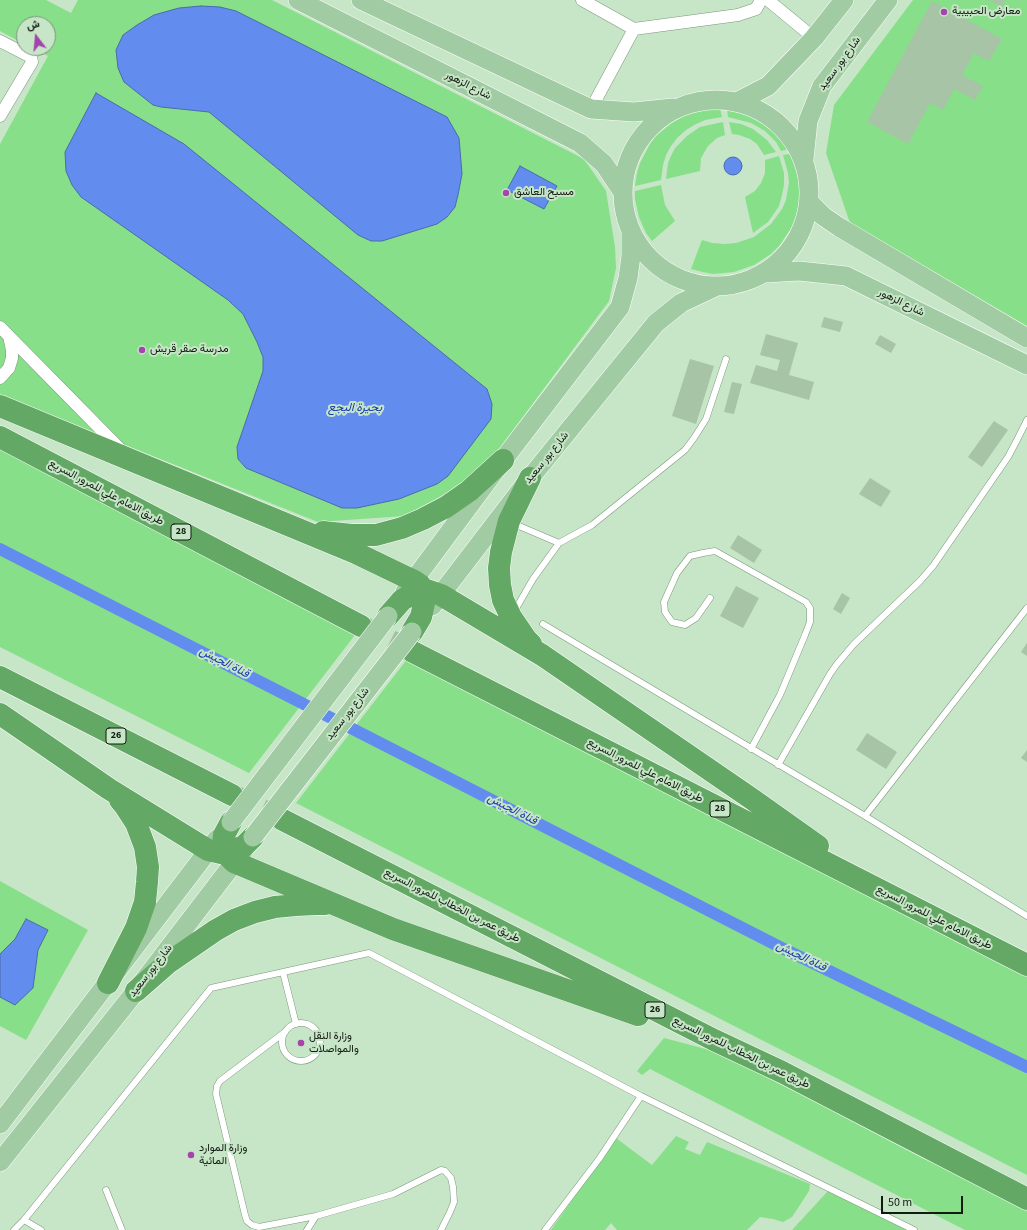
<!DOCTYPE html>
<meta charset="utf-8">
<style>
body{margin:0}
#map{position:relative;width:1027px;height:1230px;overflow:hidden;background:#c7e5c7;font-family:"Source Sans 3",Vazirmatn,sans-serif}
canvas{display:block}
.north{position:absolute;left:16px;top:16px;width:40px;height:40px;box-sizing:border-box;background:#c7e5c7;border:1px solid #7e947e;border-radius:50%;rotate:344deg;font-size:11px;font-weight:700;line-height:16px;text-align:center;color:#111b11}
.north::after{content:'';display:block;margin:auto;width:14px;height:18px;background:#a444ac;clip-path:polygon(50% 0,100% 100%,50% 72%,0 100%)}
.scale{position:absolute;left:881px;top:1196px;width:82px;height:18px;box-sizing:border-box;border:2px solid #111b11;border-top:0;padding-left:5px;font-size:12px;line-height:14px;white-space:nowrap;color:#111b11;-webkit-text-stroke:3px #c7e5c7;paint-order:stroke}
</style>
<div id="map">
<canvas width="1027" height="1230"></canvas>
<div class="north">ش</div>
<div class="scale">50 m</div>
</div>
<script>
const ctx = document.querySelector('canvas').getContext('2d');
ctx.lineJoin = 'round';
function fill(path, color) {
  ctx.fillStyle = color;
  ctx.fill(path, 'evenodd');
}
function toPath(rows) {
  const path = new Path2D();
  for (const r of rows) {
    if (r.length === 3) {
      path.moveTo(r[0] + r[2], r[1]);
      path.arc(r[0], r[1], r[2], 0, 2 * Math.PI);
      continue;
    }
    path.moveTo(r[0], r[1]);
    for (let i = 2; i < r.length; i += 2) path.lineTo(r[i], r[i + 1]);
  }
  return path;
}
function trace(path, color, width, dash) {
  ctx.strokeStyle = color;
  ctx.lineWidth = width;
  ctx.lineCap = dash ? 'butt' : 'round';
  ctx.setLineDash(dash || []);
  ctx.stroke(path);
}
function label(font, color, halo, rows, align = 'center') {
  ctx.font = font + ' "Source Sans 3",Vazirmatn,sans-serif';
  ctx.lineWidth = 4;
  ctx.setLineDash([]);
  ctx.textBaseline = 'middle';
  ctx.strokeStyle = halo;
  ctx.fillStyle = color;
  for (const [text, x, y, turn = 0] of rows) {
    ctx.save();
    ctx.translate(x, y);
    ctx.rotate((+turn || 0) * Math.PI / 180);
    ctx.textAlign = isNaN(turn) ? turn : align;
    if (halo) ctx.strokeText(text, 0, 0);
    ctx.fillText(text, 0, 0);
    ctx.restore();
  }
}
const green = toPath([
 [0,0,46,0,71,13,78,0,272,0,584,159,606,191,615,247,616,268,609,301,479,476,404,516,318,522,0,395,0,144,48,56,33,48,48,48,48,24,24,24,24,44,0,31],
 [913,0,1027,0,1027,326,850,223,826,153,834,105],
 [711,109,720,109,722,117,705,120,696,124,686,130,678,137,671,146,666,155,663,165,661,180,635,186,637,173,640,163,650,144,656,136,673,122,686,115,698,111],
 [727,109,743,113,760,120,775,132,789,149,781,151,776,142,765,131,751,123,728,117],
 [723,122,725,135,717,138,708,146,701,158,700,171,666,179,668,163,671,156,675,148,687,136,700,127],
 [729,122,741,124,753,129,767,140,776,152,764,155,757,144,750,139,739,135,732,134],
 [791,154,797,169,799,179,800,200,795,220,790,230,779,246,771,254,754,265,734,272,713,274,703,272,691,269,702,240,712,243,725,244,736,243,754,237,771,224,782,209,786,200,789,183,788,173,783,155],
 [779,156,784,173,784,185,782,195,779,206,773,215,768,222,753,233,745,197,755,191,761,183,765,173,765,160],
 [661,185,665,205,675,221,652,241,646,233,639,217,635,199,635,191],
 [0,449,358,631,249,773,0,647],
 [408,658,1027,973,1027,1175,296,803],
 [0,881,88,930,26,1040,0,1026],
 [664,1038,717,1052,821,1105,922,1158,1027,1205,1027,1230,965,1230,650,1069,642,1075,637,1071],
 [676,1136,689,1142,685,1149,700,1155,707,1142,810,1184,809,1191,792,1217,783,1222,773,1219,760,1217,747,1230,617,1230,611,1223,605,1230,551,1230,616,1138,652,1165],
 [828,1191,916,1230,792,1230]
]);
const water = toPath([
 [201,6,220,7,236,11,447,117,459,138,462,174,458,195,455,207,447,217,437,224,382,241,371,241,358,235,209,112,161,107,153,105,124,82,118,68,116,50,123,35,137,25,154,15,179,8,201,6],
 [96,93,184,144,487,389,492,404,491,419,448,476,437,484,399,499,357,508,342,508,246,468,238,459,237,447,263,371,263,357,257,342,243,314,228,300,81,197,72,185,66,171,65,152,96,93],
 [733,166,9],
 [520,166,557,186,544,209,507,190,520,166],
 [26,919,48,930,38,950,33,988,15,1005,0,997,0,954,15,939,26,919]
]);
const canal = toPath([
 [0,549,782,948,1027,1067]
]);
const building = toPath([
 [989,0,1005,0,1002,7],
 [932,1,1002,39,989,61,974,53,962,75,983,86,975,100,954,89,943,110,930,103,908,144,867,122],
 [824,317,843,322,840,332,821,327],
 [766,334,798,343,789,375,814,382,809,400,750,383,756,365,777,371,780,360,760,355],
 [880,335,896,344,891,353,875,344],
 [690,359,714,366,696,424,672,416],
 [732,382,742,384,734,414,724,412],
 [994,421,1008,430,982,467,968,457],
 [870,478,891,491,881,507,859,494],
 [738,535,762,550,754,563,730,548],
 [736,586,759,598,743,628,720,616],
 [842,593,850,598,841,614,833,609],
 [1027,643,1027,656,1021,652],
 [867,733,897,752,886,769,856,750],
 [1027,750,1027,762,1021,758]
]);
const highwayTunnel = toPath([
 [361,626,413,652],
 [232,795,283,820]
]);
const lane = toPath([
 [512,523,559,543],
 [710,598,696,618,685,625,672,622,665,612,664,602,677,573,690,556,703,553,715,551,806,602,810,608,810,622,805,635,780,695,751,749],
 [514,612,533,579,559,543,592,525,685,450,694,438,706,419,726,359],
 [543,624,865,816,1027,916],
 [778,765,830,674,837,664,854,644,920,581,933,566,1008,457,1017,440,1027,420],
 [865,816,1027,608],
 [283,972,296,1024],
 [301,1042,19],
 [285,1032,220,1081,217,1086,216,1094,245,1215,247,1221,252,1225,259,1227,316,1216,393,1194,441,1170,445,1171,451,1178,453,1187,454,1202,450,1212,441,1230],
 [106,1190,122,1230],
 [24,1220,41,1230],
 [14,1230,24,1220,211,988,369,953,641,1096,914,1230],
 [307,1230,316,1216],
 [545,1230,599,1159,641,1096]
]);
const street = toPath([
 [582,0,634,29,738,15,756,9,761,0],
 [768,0,814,38],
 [0,41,31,57,32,62,0,116],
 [591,109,634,29],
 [0,327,123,452],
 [0,378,9,368,12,358,12,350,9,336]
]);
const primary = toPath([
 [298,0,580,143,604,164,622,191],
 [361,0,591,109,634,112,673,108],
 [716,193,93],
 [737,102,768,86,814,38,844,0],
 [804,159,808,121,822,86,888,0],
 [810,203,823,216,839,227,1027,338],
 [766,273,799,271,846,276,1027,365],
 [405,592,503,460,620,307,628,278,631,256,631,233],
 [432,606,530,478,656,323,681,303,715,287],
 [0,1124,217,839],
 [0,1162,136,991,243,851]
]);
const highway = toPath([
 [0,406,356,553,414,581,420,585,423,590,424,603,421,617,412,632],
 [0,437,361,626],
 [530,478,509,521,501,552,499,568,500,585,503,600,511,617,526,639,531,644],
 [323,532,352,535,376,535,402,528,423,519,446,507,469,491,503,460],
 [388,616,402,600,416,592,427,590,441,595,542,655,752,799,818,846],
 [413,652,1027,965],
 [0,677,232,795],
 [0,714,109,789,208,850,221,853,234,850,244,846,253,837],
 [283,820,714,1040,782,1072,1027,1199],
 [231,822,224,835,223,845,227,855,234,862,393,929,638,1015],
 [108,983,136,928,145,902,147,882,148,867,145,847,136,823,125,806,120,800],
 [136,991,168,963,216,930,234,920,255,912,275,907,296,905,317,904,325,904]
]);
const primaryBridge = toPath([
 [231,822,388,616],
 [253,837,412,632]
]);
const markers = [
 [944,12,4,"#a444ac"],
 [506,193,4,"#a444ac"],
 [142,350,4,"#a444ac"],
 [301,1043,4,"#a444ac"],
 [191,1155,4,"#a444ac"]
];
const shields = [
 [181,532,20],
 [116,736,20],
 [720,809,20],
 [655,1010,20]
];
const shieldNames = [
 ["28",181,532],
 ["26",116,736],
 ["28",720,809],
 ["26",655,1010]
];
const poiNames = [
 ["معارض الحبيبية",952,12],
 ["مسبح العاشق",514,193],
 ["مدرسة صقر قريش",150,350],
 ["وزارة النقل",309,1037],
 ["والمواصلات",309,1050],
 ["وزارة الموارد",199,1149],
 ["المائية",199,1162]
];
const streetNames = [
 ["شارع بور سعيد",840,64,-54],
 ["شارع الزهور",468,86,27],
 ["شارع الزهور",901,303,26],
 ["شارع بور سعيد",547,458,-51],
 ["طريق الامام علي للمرور السريع",106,493,28],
 ["شارع بور سعيد",348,714,-52],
 ["طريق الامام علي للمرور السريع",645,771,27],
 ["طريق عمر بن الخطاب للمرور السريع",452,906,27],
 ["طريق الامام علي للمرور السريع",934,918,27],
 ["شارع بور سعيد",151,971,-52],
 ["طريق عمر بن الخطاب للمرور السريع",741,1053,26]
];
const waterNames = [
 ["بحيرة البجع",355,408],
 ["قناة الجيش",224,663,27],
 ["قناة الجيش",512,810,27],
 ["قناة الجيش",801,957,26]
];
fill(green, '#87df89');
fill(water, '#628dee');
trace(water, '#4a6bac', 1);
trace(canal, '#628dee', 12);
fill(building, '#a7c4a6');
trace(highwayTunnel, '#a3bda3', 22, [22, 11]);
trace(lane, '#7c977b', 7);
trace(street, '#7c977b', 13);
trace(primary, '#fff', 20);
trace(highway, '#fff', 23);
trace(lane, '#fff', 6);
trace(street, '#fff', 12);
trace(primary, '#a1cba2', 19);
trace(highway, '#63a864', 22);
trace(primaryBridge, '#fff', 20, []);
trace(primaryBridge, '#a1cba2', 19);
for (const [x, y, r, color] of markers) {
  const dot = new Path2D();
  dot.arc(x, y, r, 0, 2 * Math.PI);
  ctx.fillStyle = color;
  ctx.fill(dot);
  trace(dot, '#c7e5c7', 1.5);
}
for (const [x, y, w] of shields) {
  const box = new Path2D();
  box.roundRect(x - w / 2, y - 8, w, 16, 3);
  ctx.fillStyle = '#c7e5c7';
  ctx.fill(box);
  trace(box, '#111b11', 1);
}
label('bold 10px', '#111b11', null, shieldNames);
label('11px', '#111b11', '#c7e5c7', poiNames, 'left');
label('11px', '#111b11', '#c7e5c7', streetNames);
label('italic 12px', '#163dac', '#c7e5c7', waterNames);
</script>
